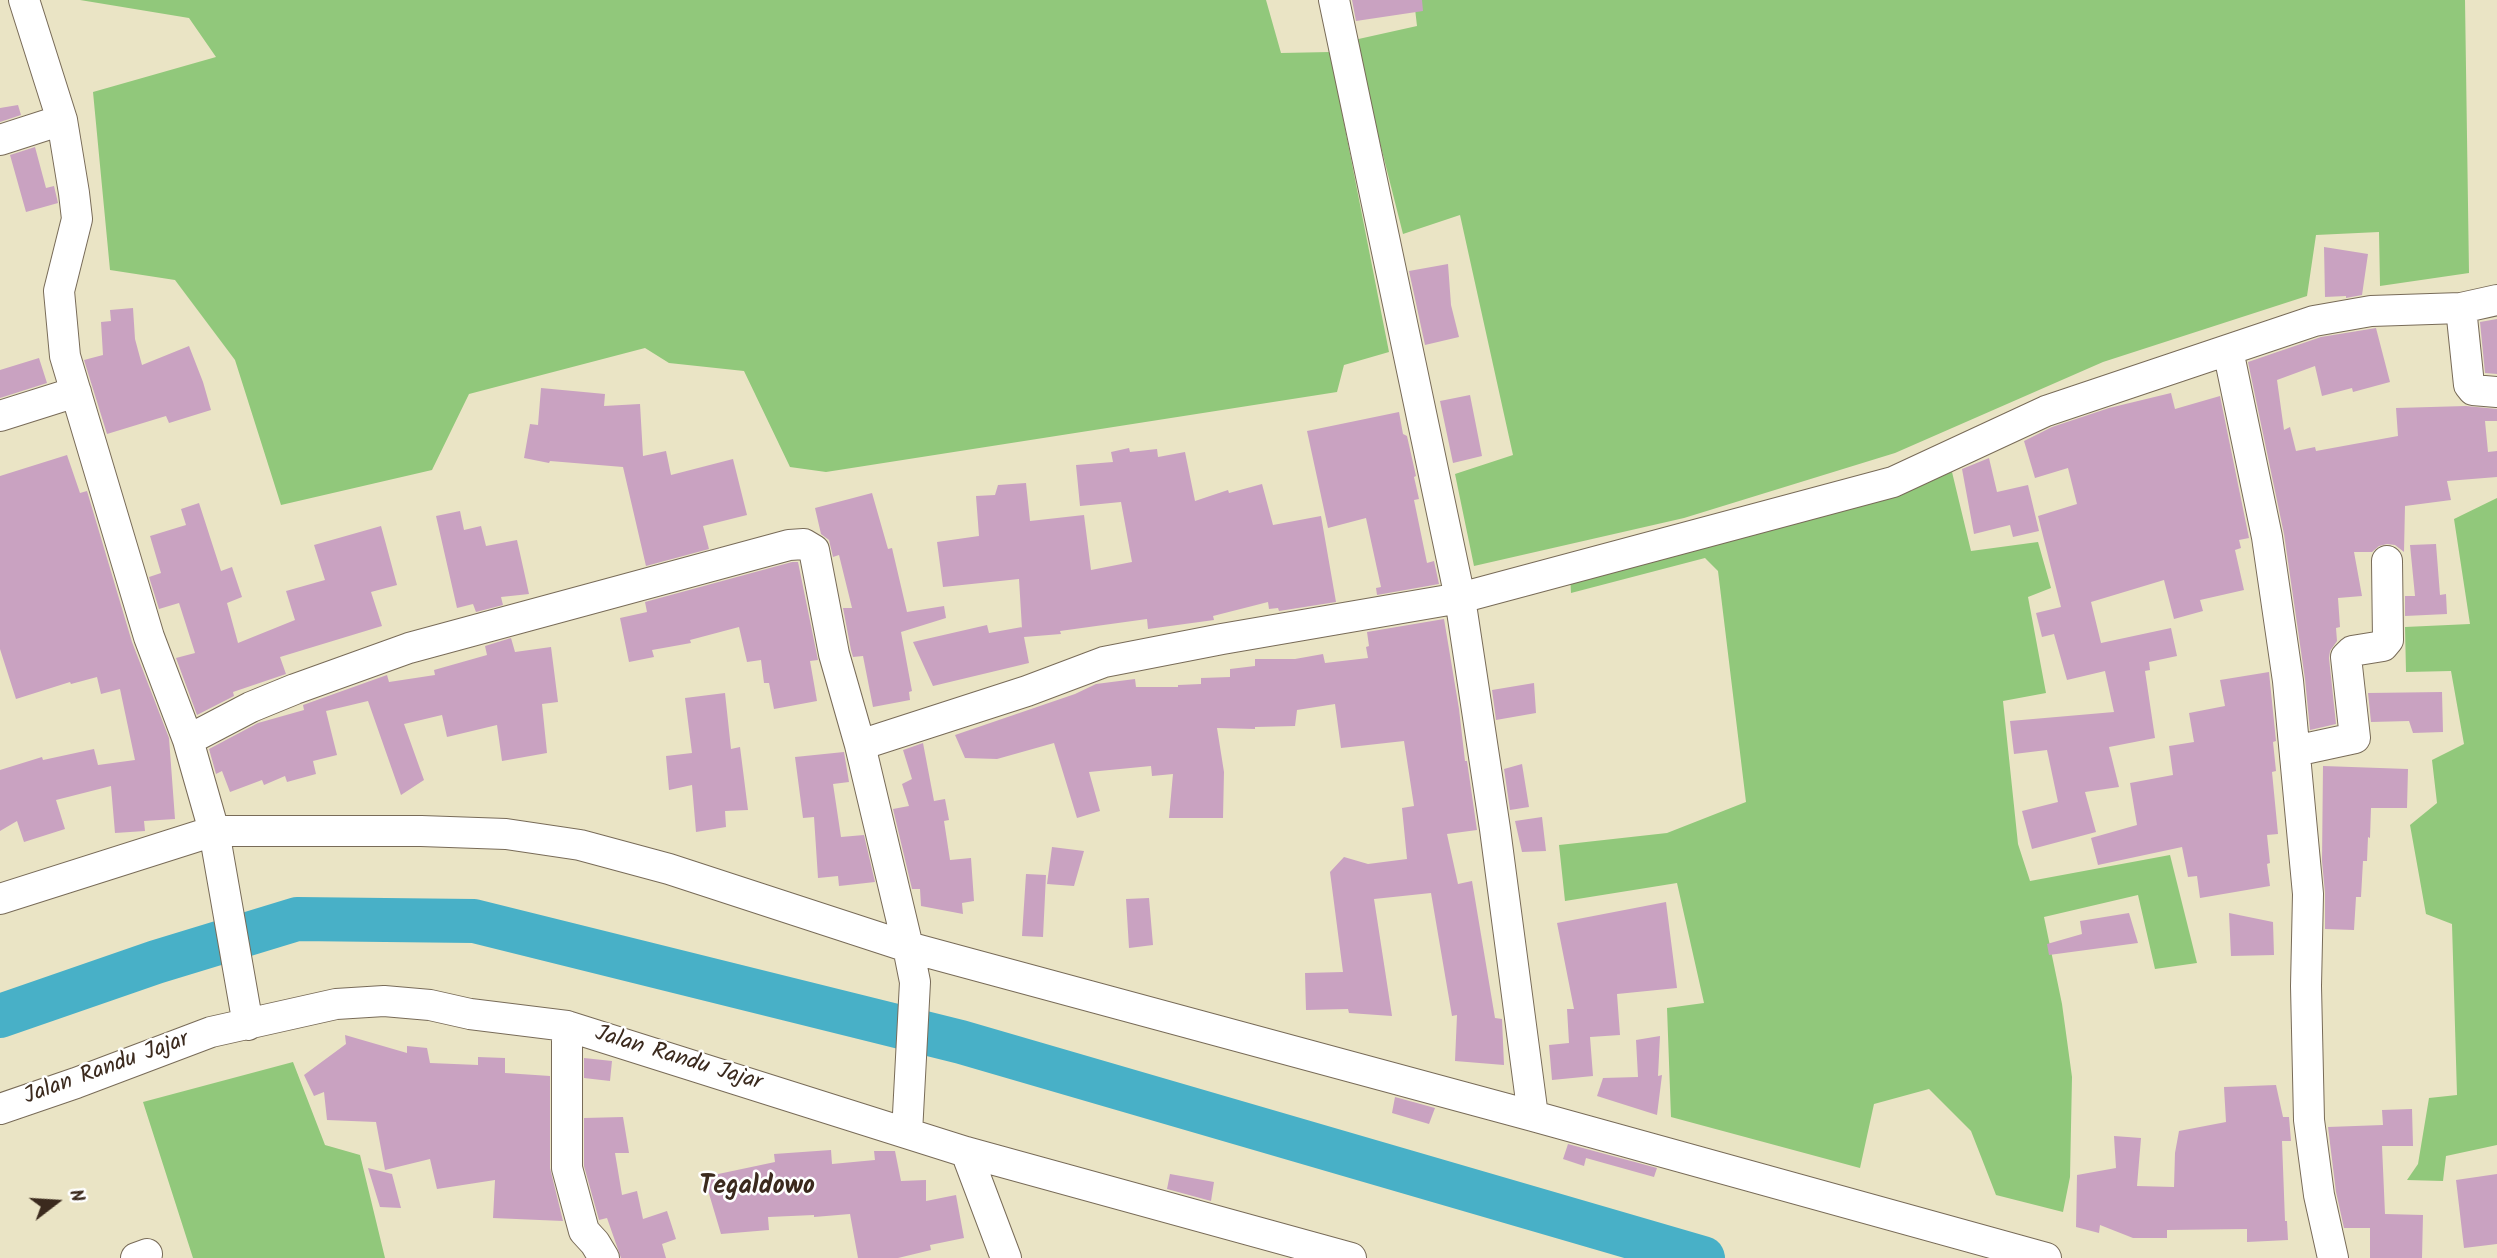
<!DOCTYPE html>
<style>
body{margin:0}
#map{position:relative;width:2497px;height:1258px;overflow:hidden;background:#eae4c5;font-family:Kalam,sans-serif}
canvas{display:block}
.north{position:absolute;left:21px;top:1167px;width:70px;height:70px;-webkit-text-stroke:5px #fff;paint-order:stroke;rotate:73deg;font-size:19px;font-weight:700;line-height:28px;text-align:center;color:#3b2a1e}
.north::after{content:'';display:block;margin:auto;width:24px;height:32px;background:#3b2a1e;clip-path:polygon(50% 0,100% 100%,50% 72%,0 100%)}
</style>
<div id="map">
<canvas width="2497" height="1258"></canvas>
<div class="north">N</div>
</div>
<script>
const ctx = document.querySelector('canvas').getContext('2d');
ctx.lineJoin = 'round';
function fill(path, color) {
  ctx.fillStyle = color;
  ctx.fill(path, 'evenodd');
}
function toPath(rows) {
  const path = new Path2D();
  for (const r of rows) {
    path.moveTo(r[0], r[1]);
    for (let i = 2; i < r.length; i += 2) path.lineTo(r[i], r[i + 1]);
  }
  return path;
}
function trace(path, color, width, dash) {
  ctx.strokeStyle = color;
  ctx.lineWidth = width;
  ctx.lineCap = dash ? 'butt' : 'round';
  ctx.setLineDash(dash || []);
  ctx.stroke(path);
}
function label(font, color, halo, rows, align = 'center') {
  ctx.font = font + ' Kalam,sans-serif';
  ctx.lineWidth = 5;
  ctx.setLineDash([]);
  ctx.textBaseline = 'middle';
  ctx.strokeStyle = halo;
  ctx.fillStyle = color;
  for (const [text, x, y, turn = 0] of rows) {
    ctx.save();
    ctx.translate(x, y);
    ctx.rotate((+turn || 0) * Math.PI / 180);
    ctx.textAlign = isNaN(turn) ? turn : align;
    if (halo) ctx.strokeText(text, 0, 0);
    ctx.fillText(text, 0, 0);
    ctx.restore();
  }
}
const green = toPath([
 [80,0,1266,0,1281,53,1330,52,1389,352,1344,365,1337,392,826,472,790,467,744,371,669,363,645,348,469,394,432,470,281,505,235,360,175,280,110,270,93,92,216,57,189,18],
 [1414,0,2465,0,2469,273,2380,286,2379,232,2316,235,2307,296,2103,362,1895,453,1684,518,1474,566,1455,474,1513,455,1460,215,1403,234,1354,40,1417,26],
 [1952,472,1971,551,2038,542,2051,588,2028,597,2046,693,2003,701,2018,844,2030,881,2170,855,2197,963,2155,969,2138,895,2044,917,2062,1004,2072,1077,2070,1177,2063,1212,1996,1195,1971,1131,1929,1089,1874,1104,1860,1168,1671,1117,1667,1008,1704,1003,1677,883,1565,901,1559,845,1667,833,1746,802,1718,571,1705,558,1571,593,1570,573,1878,494],
 [2497,498,2497,1145,2446,1156,2443,1181,2407,1180,2418,1164,2429,1098,2457,1095,2452,924,2426,914,2410,825,2437,803,2432,760,2464,744,2451,671,2406,672,2405,627,2470,624,2454,519],
 [293,1062,325,1145,360,1155,385,1258,193,1258,143,1102]
]);
const river = toPath([
 [0,1016,156,962,297,919,474,921,961,1042,1703,1258]
]);
const building = toPath([
 [1352,0,1422,0,1423,11,1356,21],
 [18,105,21,115,0,122,0,108],
 [35,147,46,188,54,186,58,203,26,212,10,155],
 [2324,247,2368,254,2362,295,2346,298,2346,296,2325,297],
 [1448,264,1451,305,1459,337,1425,345,1409,271],
 [133,308,135,339,142,365,189,346,203,382,211,410,169,423,166,416,107,434,84,360,103,355,101,322,111,321,110,310],
 [2497,319,2497,374,2485,373,2480,322],
 [2376,328,2390,382,2353,392,2352,388,2322,396,2315,366,2277,380,2284,430,2290,427,2296,451,2315,447,2316,451,2398,436,2396,408,2466,406,2497,409,2497,421,2485,421,2488,452,2497,451,2497,477,2447,481,2451,500,2405,506,2404,552,2395,545,2387,544,2379,546,2372,552,2354,552,2362,596,2338,598,2340,627,2336,628,2337,641,2330,651,2329,658,2336,724,2310,730,2305,679,2284,534,2248,362,2321,337],
 [39,358,47,383,0,398,0,370],
 [541,388,605,394,604,406,640,404,643,456,666,451,671,475,733,459,747,515,703,526,709,549,646,566,623,467,550,461,549,463,524,458,530,424,538,425],
 [2171,393,2175,409,2220,396,2249,538,2239,540,2241,548,2235,550,2244,590,2200,600,2203,611,2174,619,2164,580,2091,602,2101,643,2171,628,2177,656,2149,662,2150,670,2145,671,2155,738,2109,747,2119,787,2085,792,2096,832,2032,849,2022,811,2058,802,2047,750,2014,754,2010,721,2114,712,2105,671,2067,680,2054,634,2042,637,2036,613,2061,607,2038,516,2077,504,2068,468,2035,478,2024,441,2052,427,2109,408],
 [1470,395,1482,456,1453,463,1440,401],
 [1399,412,1403,434,1407,436,1416,476,1414,477,1419,499,1414,500,1427,563,1434,561,1439,584,1377,595,1376,588,1381,587,1366,518,1328,528,1307,431],
 [1129,448,1130,452,1157,449,1158,457,1185,452,1195,501,1228,490,1229,493,1262,484,1273,525,1321,516,1336,602,1279,611,1278,608,1269,609,1268,602,1213,616,1214,620,1148,629,1147,619,1060,631,1061,634,1024,637,1029,663,933,686,913,642,987,625,989,633,1022,627,1022,629,1019,579,943,587,937,542,979,536,976,496,995,495,998,485,1026,483,1030,521,1084,515,1091,570,1132,562,1121,502,1080,506,1076,465,1113,462,1111,452],
 [67,455,80,493,87,491,132,642,169,738,175,819,144,821,145,831,115,833,111,786,56,800,65,829,24,842,17,821,0,831,0,770,42,757,43,760,94,749,98,765,135,760,120,689,101,694,97,677,71,684,70,682,16,699,0,649,0,476],
 [1989,458,1997,492,2028,485,2039,531,2013,537,2010,525,1974,534,1962,469],
 [872,493,888,549,892,548,907,612,944,606,946,618,901,632,912,691,909,692,910,700,873,707,863,656,853,657,851,650,843,608,852,608,839,555,833,557,829,540,821,534,815,508],
 [199,503,221,571,232,567,242,597,227,603,238,643,295,620,286,591,325,580,314,545,381,526,397,585,371,592,382,626,280,657,286,674,233,692,234,696,197,715,176,658,195,653,179,603,159,609,149,577,161,573,150,536,186,525,181,509],
 [460,511,464,530,481,526,486,546,517,540,529,594,501,597,503,605,476,612,473,604,457,608,436,516],
 [2436,544,2440,595,2446,594,2447,614,2405,616,2405,596,2415,596,2410,545],
 [792,562,798,562,818,660,810,661,817,701,774,709,769,683,764,683,761,660,747,662,739,627,690,640,691,643,652,650,654,657,629,662,620,618,647,612,645,602],
 [1444,619,1459,709,1465,761,1467,761,1477,830,1447,834,1458,884,1472,881,1495,1018,1502,1019,1504,1065,1455,1061,1457,1015,1452,1016,1431,893,1374,899,1392,1016,1349,1013,1348,1009,1306,1010,1305,973,1343,972,1330,872,1344,857,1368,864,1407,859,1402,808,1414,806,1404,741,1341,748,1335,704,1297,710,1295,726,1255,727,1255,729,1217,728,1224,772,1223,818,1169,818,1173,774,1152,776,1151,766,1089,772,1100,811,1077,818,1054,743,997,759,965,758,955,735,1075,694,1096,684,1135,679,1136,687,1178,687,1178,685,1201,684,1201,678,1230,677,1230,669,1255,666,1255,659,1295,659,1323,654,1325,663,1368,658,1366,647,1369,646,1367,632],
 [511,638,515,652,551,647,558,702,542,704,547,753,502,761,497,725,447,737,442,715,404,724,424,780,401,795,368,701,326,711,337,755,313,761,316,774,287,782,285,776,264,785,262,780,230,792,222,771,216,774,209,749,258,723,304,710,303,705,387,675,389,682,435,675,434,670,487,655,485,646],
 [2269,672,2276,741,2273,742,2276,771,2272,772,2278,834,2267,835,2270,863,2267,864,2270,886,2200,898,2197,876,2188,877,2182,847,2098,865,2091,838,2137,825,2130,783,2173,775,2169,746,2194,742,2189,713,2225,706,2220,680],
 [1534,683,1536,713,1496,720,1492,690],
 [2442,692,2443,732,2413,733,2409,721,2371,722,2368,693],
 [725,693,731,749,740,747,748,810,725,811,726,827,696,832,692,785,669,790,666,756,692,753,685,698],
 [923,743,934,801,945,799,949,820,944,821,950,860,971,858,974,901,962,903,963,914,921,906,920,889,912,889,893,809,909,806,902,784,912,779,903,750],
 [844,752,849,782,833,784,841,837,864,835,875,882,839,886,838,876,818,878,814,817,803,818,795,757],
 [1522,764,1529,807,1510,810,1504,769],
 [2323,766,2408,769,2407,808,2371,808,2370,838,2368,837,2367,861,2363,861,2361,897,2356,897,2354,930,2325,929,2325,893,2322,861],
 [1542,817,1546,851,1522,852,1515,821],
 [1052,847,1084,851,1074,886,1047,884],
 [1026,874,1046,875,1043,937,1022,936],
 [1149,898,1153,945,1129,948,1126,899],
 [1666,902,1677,988,1617,994,1620,1035,1590,1037,1593,1076,1552,1080,1549,1045,1569,1043,1567,1009,1574,1009,1557,923],
 [2129,913,2138,943,2049,955,2047,944,2082,934,2080,921],
 [2229,913,2273,922,2274,955,2231,956],
 [345,1035,407,1053,407,1046,427,1048,430,1063,478,1065,478,1057,505,1058,505,1073,550,1076,550,1168,563,1221,493,1218,495,1180,437,1189,430,1159,385,1170,376,1122,327,1120,324,1092,314,1096,304,1075,346,1044],
 [1660,1036,1658,1076,1662,1075,1657,1115,1597,1096,1603,1078,1638,1077,1636,1040],
 [584,1058,612,1061,610,1081,584,1078],
 [2276,1085,2283,1117,2289,1117,2291,1141,2282,1141,2285,1221,2287,1221,2288,1240,2247,1242,2247,1229,2167,1230,2167,1238,2133,1238,2100,1225,2099,1233,2076,1227,2077,1175,2116,1168,2114,1136,2141,1138,2137,1186,2174,1187,2175,1153,2179,1131,2226,1122,2224,1087],
 [1395,1097,1435,1108,1429,1124,1392,1113],
 [2412,1109,2413,1146,2382,1146,2385,1214,2423,1215,2422,1258,2370,1258,2370,1228,2344,1228,2336,1192,2328,1127,2383,1125,2382,1110],
 [623,1117,629,1153,615,1153,622,1195,637,1191,643,1219,667,1211,676,1239,662,1244,666,1258,621,1258,607,1218,599,1220,584,1166,584,1118],
 [1568,1144,1657,1168,1654,1177,1586,1158,1584,1166,1563,1159],
 [831,1150,832,1164,875,1160,874,1151,895,1151,901,1181,926,1180,926,1201,956,1195,964,1238,930,1245,931,1250,898,1258,858,1258,850,1214,814,1217,814,1215,768,1217,769,1230,721,1234,704,1177,775,1162,774,1154],
 [368,1168,392,1174,401,1208,380,1207],
 [1170,1174,1214,1182,1211,1201,1167,1189],
 [2497,1174,2497,1244,2464,1248,2456,1180]
]);
const street = toPath([
 [24,0,62,120,74,193,77,219,59,291,65,356,149,637,188,740,214,831,248,1025],
 [1334,0,1460,598,1495,829,1533,1116],
 [0,140,62,120],
 [2461,308,2469,385,2473,390,2497,392],
 [2228,350,2267,537,2288,681,2308,894,2306,986,2309,1120,2319,1195,2333,1258],
 [0,416,76,392],
 [188,740,251,707,295,689,409,648,789,545,804,544,814,550,834,654,860,745],
 [2295,751,2355,738,2346,657,2352,651,2383,646,2388,640,2387,561],
 [0,899,214,831,421,831,506,834,580,845,669,869,908,947,1533,1116,2046,1258],
 [567,1026,567,1168,584,1231,595,1243,604,1258],
 [0,1109,76,1083,211,1032,336,1004,384,1001,430,1005,470,1014,567,1026,966,1152,1351,1258],
 [907,1133,915,982,908,947,860,745,1027,691,1104,662,1222,639,1460,598,1893,482,2046,411,2314,321,2371,311,2461,308,2497,300],
 [966,1152,1006,1258],
 [136,1258,147,1254]
]);
const streetNames = [
 ["Jalan Randu Jajar",678,1060,17],
 ["Jalan Randu Jajar",107,1070,-20]
];
const quarterNames = [
 ["Tegaldowo",757,1189]
];
fill(green, '#91c87b');
trace(river, '#48b0c7', 44);
fill(building, '#c9a2c1');
trace(street, '#786b58', 32);
trace(street, '#fff', 30);
label('23px', '#3b2a1e', '#fff', streetNames);
label('bold 26px', '#3b2a1e', '#fff', quarterNames);
</script>
